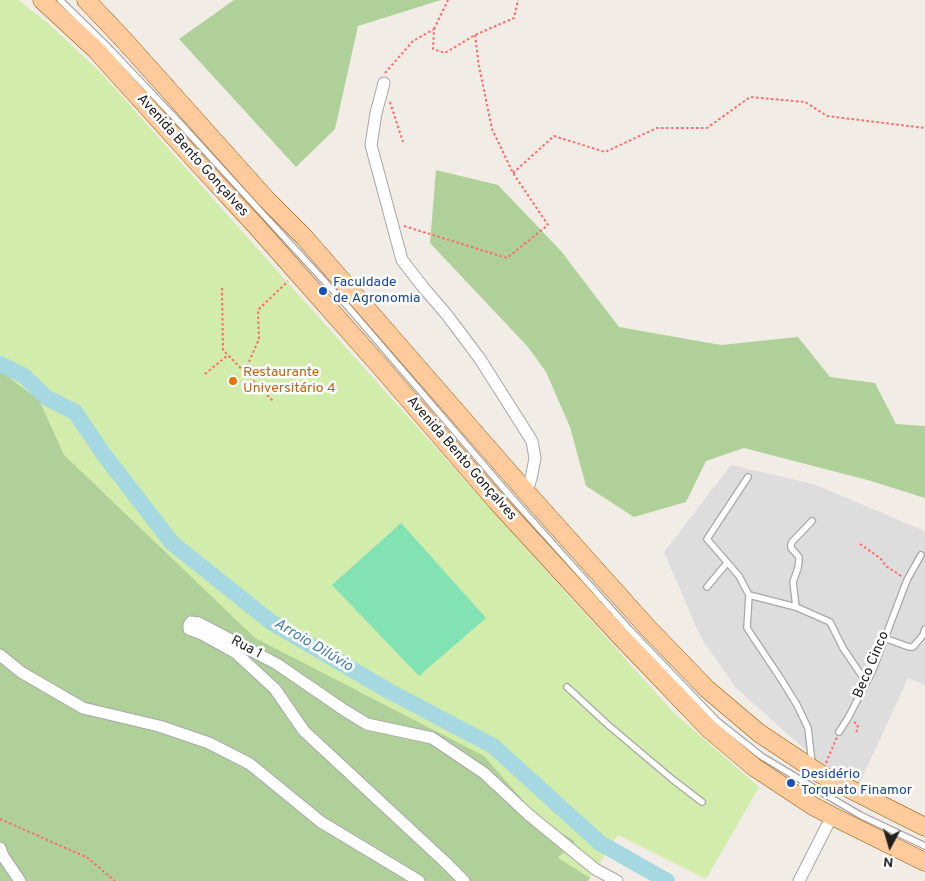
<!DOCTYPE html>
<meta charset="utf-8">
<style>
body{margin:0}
#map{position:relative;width:925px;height:881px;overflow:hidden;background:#f1ece6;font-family:Overpass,sans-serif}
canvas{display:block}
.north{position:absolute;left:865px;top:821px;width:50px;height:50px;-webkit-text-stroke:4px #fff;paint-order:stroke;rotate:186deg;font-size:14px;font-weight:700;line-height:20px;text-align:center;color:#202020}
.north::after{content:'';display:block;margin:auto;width:18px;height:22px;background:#202020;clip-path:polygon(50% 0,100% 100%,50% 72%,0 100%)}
</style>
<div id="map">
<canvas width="925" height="881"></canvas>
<div class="north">N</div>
</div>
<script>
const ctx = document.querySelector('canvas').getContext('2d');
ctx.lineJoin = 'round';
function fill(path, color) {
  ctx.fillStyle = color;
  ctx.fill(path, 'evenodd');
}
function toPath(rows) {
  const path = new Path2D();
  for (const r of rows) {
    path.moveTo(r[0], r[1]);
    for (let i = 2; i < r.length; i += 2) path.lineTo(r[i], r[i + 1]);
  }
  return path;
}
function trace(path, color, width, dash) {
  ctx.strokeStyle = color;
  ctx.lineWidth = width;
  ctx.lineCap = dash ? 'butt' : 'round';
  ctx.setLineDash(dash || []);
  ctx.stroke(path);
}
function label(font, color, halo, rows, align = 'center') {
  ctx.font = font + ' Overpass,sans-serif';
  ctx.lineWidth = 5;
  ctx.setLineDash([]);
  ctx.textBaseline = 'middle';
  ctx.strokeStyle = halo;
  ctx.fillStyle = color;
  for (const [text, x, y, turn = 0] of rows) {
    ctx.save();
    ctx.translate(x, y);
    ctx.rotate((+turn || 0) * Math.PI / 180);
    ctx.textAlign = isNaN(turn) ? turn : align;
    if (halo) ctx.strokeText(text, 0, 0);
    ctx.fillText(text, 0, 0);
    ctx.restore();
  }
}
const residential = toPath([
 [731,465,813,484,925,531,925,685,908,678,859,785,827,769,736,688,701,638,664,552]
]);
const grass = toPath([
 [0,0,18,0,49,24,103,75,287,282,673,712,759,787,706,879,618,835,588,881,0,881]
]);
const forest = toPath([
 [234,0,441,0,358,26,335,129,296,167,179,39],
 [436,170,498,185,561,251,619,327,721,345,798,337,830,377,875,383,896,424,925,426,925,498,871,481,744,448,706,461,686,502,634,517,586,486,570,427,546,372,528,347,430,243],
 [0,371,39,400,64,455,255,638,484,756,542,822,575,841,558,858,590,878,588,881,0,881]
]);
const pitch = toPath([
 [401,523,486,618,419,676,332,585]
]);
const river = toPath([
 [0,364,24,376,47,398,75,412,102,452,172,543,271,622,387,690,493,746,600,843,667,881]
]);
const path = toPath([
 [434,29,448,0],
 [385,73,413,41,434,29,433,49,445,53,475,35,514,18,518,0],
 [390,102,403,142],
 [513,173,554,136,605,152,657,128,707,128,750,97,805,102,827,116,925,128],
 [404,226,507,258,548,225,513,173,492,129,479,66,475,35],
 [222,288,223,350,273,401],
 [245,371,259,339,258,310,288,281],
 [205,374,228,355],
 [860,544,880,558,886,566,901,576],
 [854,722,858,725,856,734],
 [826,763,837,737],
 [0,819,88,858,115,881]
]);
const lane = toPath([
 [60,0,106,45,176,119,349,308,512,498,629,629,717,721,761,756,821,792,860,815,925,846],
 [748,477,707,539,739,576,749,595],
 [707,587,727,563],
 [796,607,830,622,843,648,866,682],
 [884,638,909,647,913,647,923,635,925,629],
 [567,687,607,724,672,779,702,802],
 [839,732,848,718,872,672,907,580,921,555],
 [812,763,808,728,797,705,781,679,747,628,749,595,796,607,793,582,798,568,799,560,799,557,791,548,791,544,792,542,812,521]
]);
const street = toPath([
 [384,83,376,113,371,145,402,260,423,287,447,315,480,359,532,441,535,458,532,474,527,493],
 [0,655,21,672,83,708,159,726,209,743,250,764,321,822,419,881],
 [0,848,3,856,20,881],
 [464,881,444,861,304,731,275,689,236,653,202,634,189,629,189,625,191,622,199,623,277,664,344,710,367,724,432,738,484,773,529,815,595,869,617,881],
 [799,881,832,816]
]);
const primary = toPath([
 [42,0,95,49,195,160,256,226,379,365,498,503,619,635,709,729,754,767,813,806,832,816,925,862],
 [86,0,123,39,267,200,304,237,527,493,648,628,707,689,759,733,822,775,925,827]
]);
const markers = [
 [323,291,5,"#1a4fb4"],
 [233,381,5,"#e8710a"],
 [791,783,5,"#1a4fb4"]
];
const streetNames = [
 ["Avenida Bento Gonçalves",192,156,48],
 ["Avenida Bento Gonçalves",461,459,49],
 ["Rua 1",246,648,28],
 ["Beco Cinco",872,665,-67]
];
const transitNames = [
 ["Faculdade",333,283],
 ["de Agronomia",333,299],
 ["Desidério",801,775],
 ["Torquato Finamor",801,791]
];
const foodNames = [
 ["Restaurante",243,373],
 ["Universitário 4",243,389]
];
const waterNames = [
 ["Arroio Dilúvio",313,646,31]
];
fill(residential, '#dedddd');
fill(grass, '#d1ecab');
fill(forest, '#afd199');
fill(pitch, '#82e2b4');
trace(river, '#a5d8e0', 16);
trace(lane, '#a7a7a7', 8);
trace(street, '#a7a7a7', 13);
trace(primary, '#9c5900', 19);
trace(path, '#ff6a69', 2, [2.5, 2.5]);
trace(lane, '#fff', 5.5);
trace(street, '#fff', 11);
trace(primary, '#ffcb9d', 18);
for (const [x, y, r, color] of markers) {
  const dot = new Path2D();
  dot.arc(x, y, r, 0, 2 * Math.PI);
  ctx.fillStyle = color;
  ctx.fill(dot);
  trace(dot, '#fff', 2);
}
label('14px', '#202020', '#fff', streetNames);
label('14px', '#164399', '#fff', transitNames, 'left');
label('14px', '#c56008', '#fff', foodNames, 'left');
label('italic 15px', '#427ca4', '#fff', waterNames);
</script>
